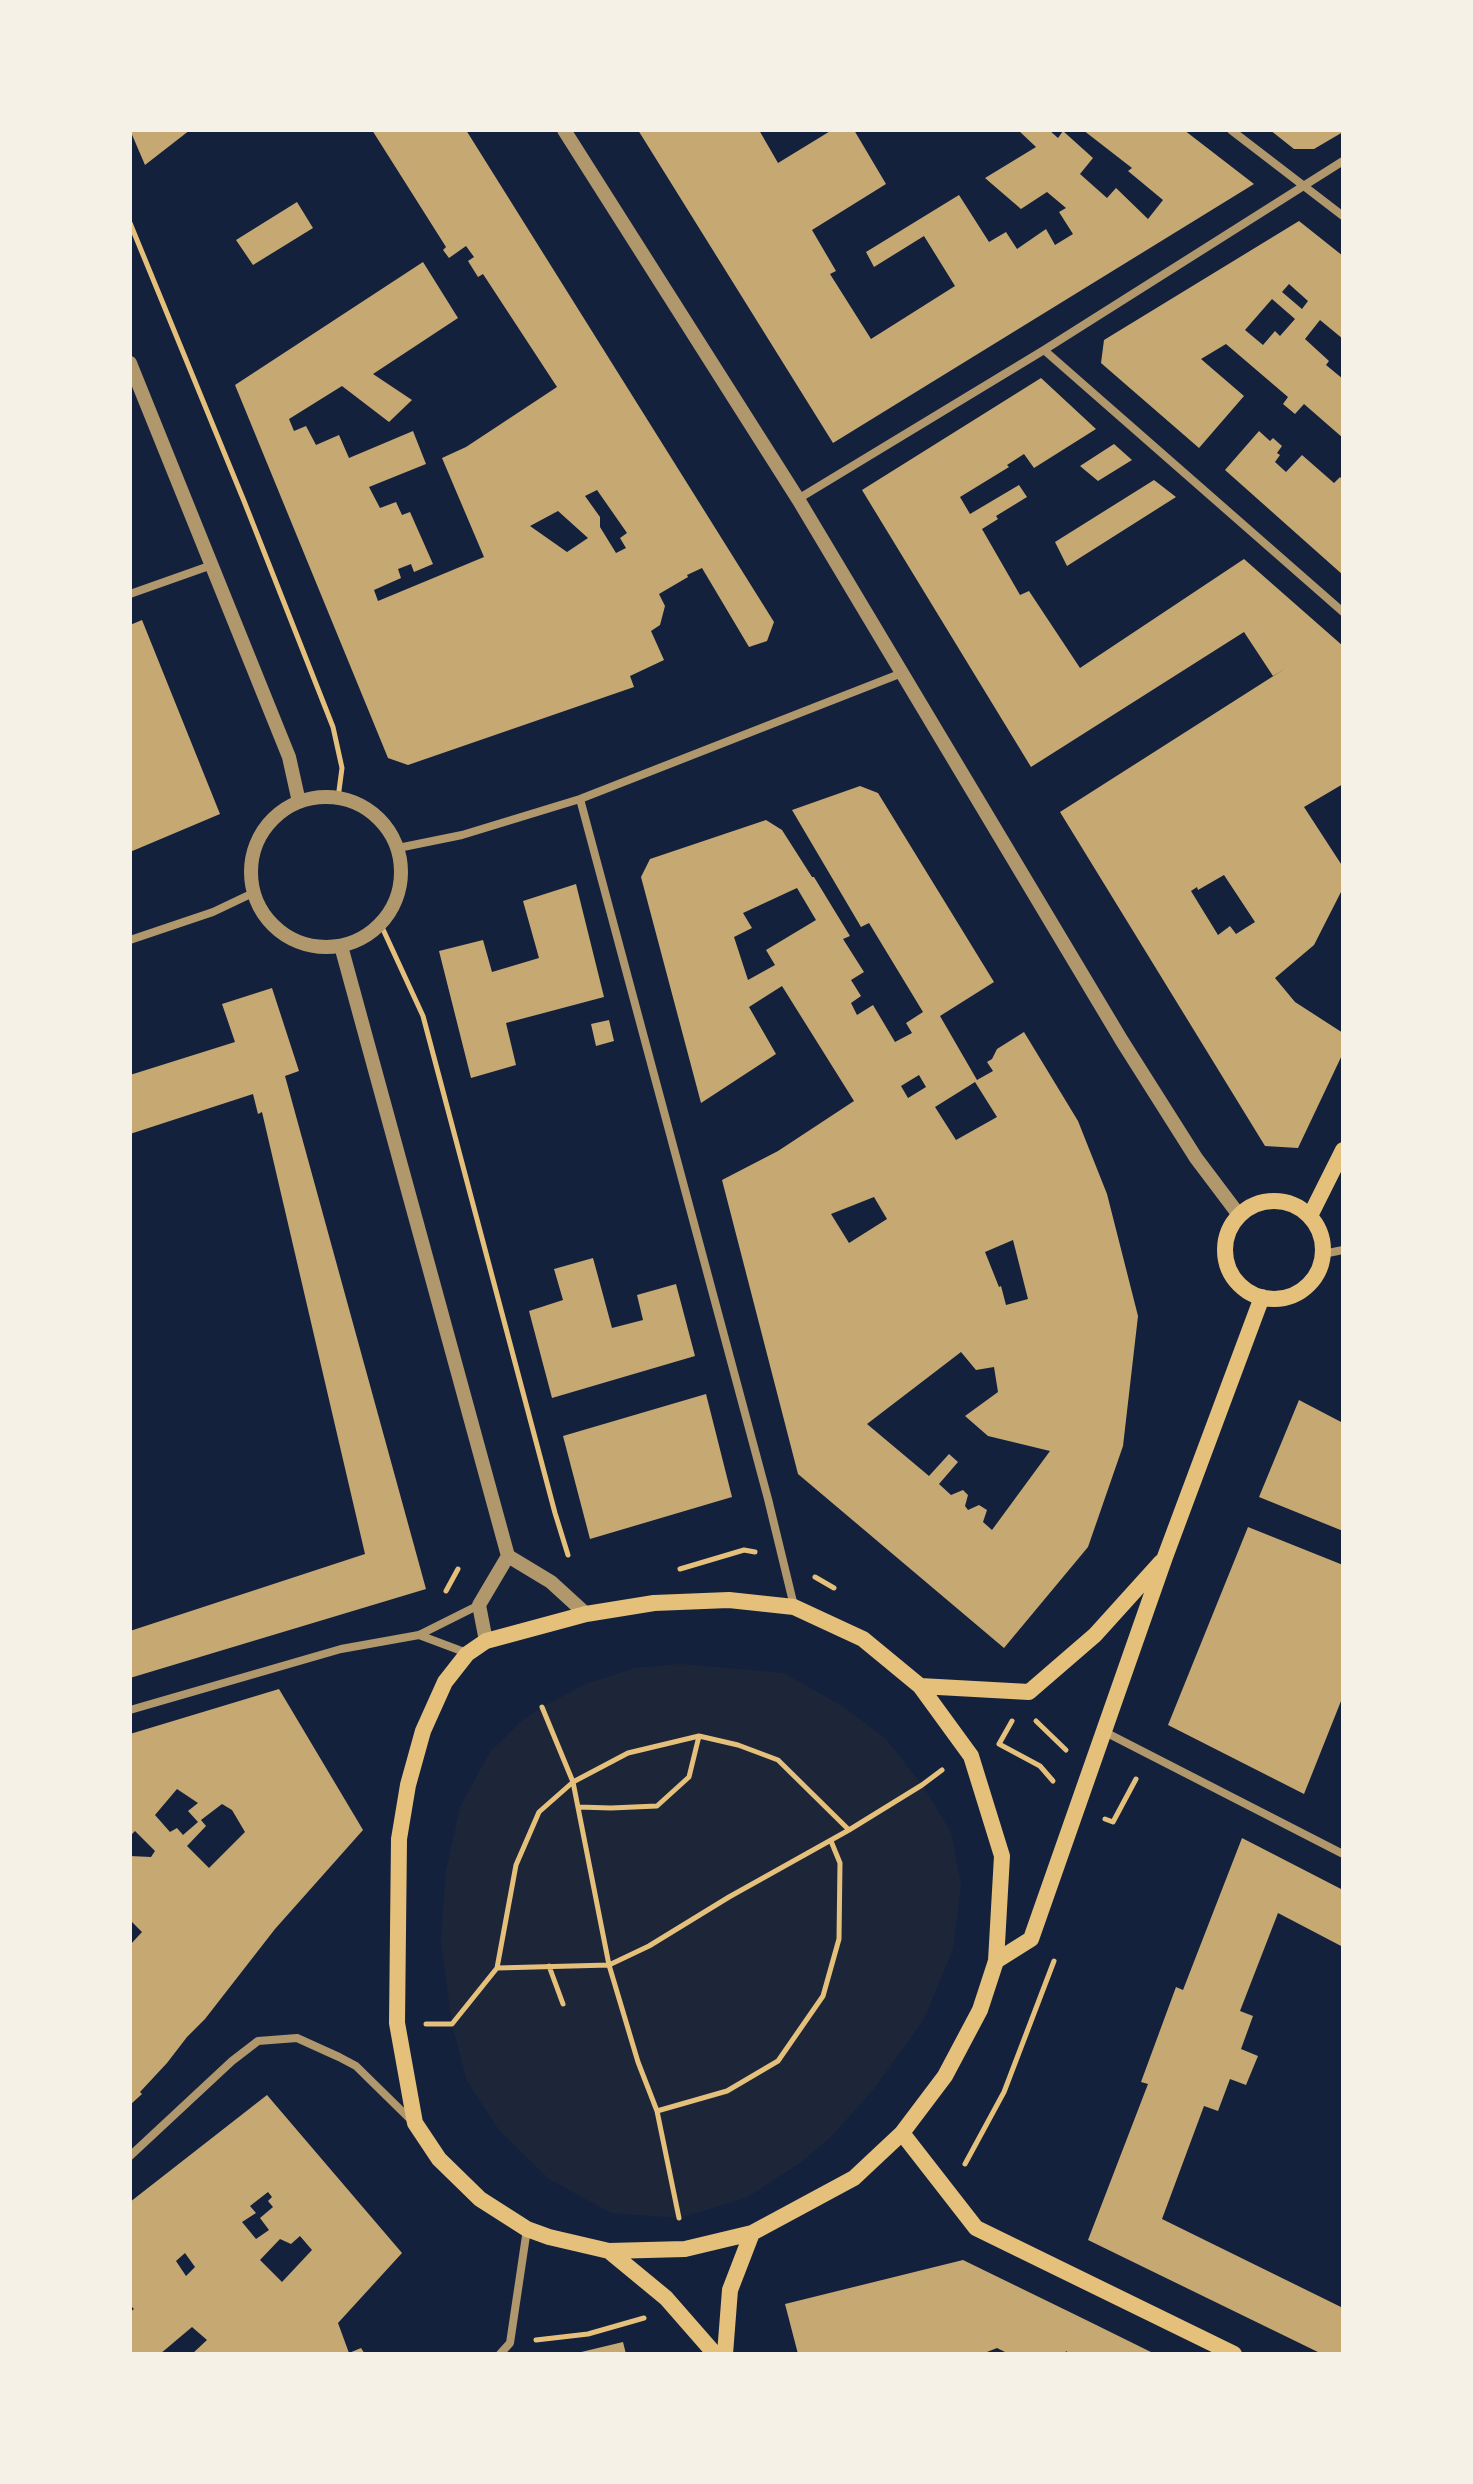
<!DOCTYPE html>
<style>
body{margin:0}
#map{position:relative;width:1473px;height:2484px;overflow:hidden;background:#14213d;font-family:"Source Sans 3",sans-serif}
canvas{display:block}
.frame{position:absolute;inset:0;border:132px solid #f6f1e7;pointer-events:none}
</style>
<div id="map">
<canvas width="1473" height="2484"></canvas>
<div class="frame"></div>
</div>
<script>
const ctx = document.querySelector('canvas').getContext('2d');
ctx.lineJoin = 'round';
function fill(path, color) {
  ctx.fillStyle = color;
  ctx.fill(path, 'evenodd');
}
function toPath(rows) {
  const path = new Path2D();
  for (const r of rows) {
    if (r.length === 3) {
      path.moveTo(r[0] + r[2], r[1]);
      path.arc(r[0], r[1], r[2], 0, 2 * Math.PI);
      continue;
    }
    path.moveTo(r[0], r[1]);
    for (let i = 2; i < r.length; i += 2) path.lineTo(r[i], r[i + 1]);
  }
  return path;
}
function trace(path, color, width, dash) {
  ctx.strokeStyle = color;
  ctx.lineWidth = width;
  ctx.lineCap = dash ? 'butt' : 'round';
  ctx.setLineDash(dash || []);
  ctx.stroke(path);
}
const green = toPath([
 [680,1664,784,1673,844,1707,886,1739,922,1785,951,1832,961,1885,953,1949,924,2019,873,2090,830,2138,800,2163,746,2198,679,2218,611,2213,549,2179,499,2130,467,2081,452,2024,441,1941,446,1871,460,1807,490,1752,524,1719,542,1707,588,1683,635,1668]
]);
const building = toPath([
 [130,130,190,130,145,165],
 [372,130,466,130,774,622,767,641,749,647,702,568,687,575,688,577,659,594,665,606,660,625,651,631,664,660,630,676,634,687,408,765,388,758,235,385,423,262,458,318,373,374,412,400,389,422,342,386,289,419,294,431,306,426,316,445,339,435,349,458,413,431,426,464,369,487,380,508,396,502,402,515,410,512,433,564,414,572,411,564,398,569,401,578,374,590,378,601,484,557,442,458,466,447,557,387,483,274,478,277,468,261,474,257,466,246,449,258,443,250,446,247],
 [597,490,627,533,620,538,626,548,616,553,600,527,600,517,585,496],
 [558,511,588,538,567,552,530,526],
 [638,130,759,130,778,163,832,130,854,130,886,184,812,230,836,271,830,274,871,339,955,286,924,236,874,267,866,252,959,195,989,242,1006,232,1017,249,1046,229,1055,245,1073,234,1059,212,1066,208,1047,192,1021,209,985,178,1036,147,1018,130,1049,130,1058,138,1063,131,1093,158,1080,174,1107,198,1116,188,1148,219,1163,200,1128,171,1132,168,1083,130,1184,130,1254,184,833,443],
 [1270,130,1343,130,1343,132,1314,149,1294,149],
 [297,202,313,228,253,265,236,240],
 [1299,221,1343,256,1343,339,1320,320,1305,339,1329,361,1326,365,1343,379,1343,438,1304,404,1295,414,1283,404,1288,397,1226,344,1201,359,1244,396,1199,448,1101,363,1104,340],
 [1289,284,1308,301,1302,309,1282,292],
 [1272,299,1295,319,1280,336,1275,331,1263,345,1245,330],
 [1041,378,1096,429,1034,468,1024,454,1007,465,1009,467,960,497,970,514,1019,485,1027,497,996,516,998,519,982,529,1020,595,1029,591,1080,668,1244,559,1343,646,1343,784,1304,807,1343,867,1343,888,1314,945,1275,978,1295,1002,1343,1033,1343,1053,1298,1148,1265,1146,1060,812,1286,668,1273,676,1244,632,1031,767,862,490],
 [1224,875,1255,922,1236,934,1230,926,1218,935,1191,891,1197,887,1198,890],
 [1259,431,1270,441,1273,438,1282,446,1277,453,1280,455,1275,462,1286,472,1302,455,1334,483,1340,477,1343,480,1343,575,1225,470],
 [1114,444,1132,460,1098,481,1080,466],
 [1154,480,1176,497,1067,566,1055,542],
 [142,620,220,814,130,852,130,625],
 [860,786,878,793,994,982,940,1016,977,1080,993,1071,987,1062,992,1059,997,1049,1024,1032,1078,1121,1107,1194,1138,1316,1123,1446,1088,1547,1004,1648,798,1474,722,1180,778,1151,854,1101,782,986,749,1007,776,1054,701,1103,641,877,650,859,766,820,782,830,812,877,814,877,850,936,843,939,864,972,851,980,861,996,851,1003,857,1015,873,1005,895,1042,912,1033,906,1023,923,1012,869,923,861,927,792,810],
 [797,888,816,920,766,950,775,965,748,980,734,937,752,928,743,913],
 [919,1075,926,1087,908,1098,901,1086],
 [975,1082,997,1117,956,1140,935,1107],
 [874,1197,887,1219,849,1243,831,1214],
 [1013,1240,1028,1299,1006,1305,1001,1286,999,1287,985,1252],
 [961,1352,976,1370,994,1367,998,1392,965,1416,988,1436,1050,1451,992,1530,983,1522,987,1510,979,1505,968,1510,965,1506,968,1495,963,1490,951,1495,939,1484,958,1462,949,1454,929,1476,867,1424],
 [576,884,604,997,506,1023,516,1065,471,1078,439,951,483,940,492,972,539,958,523,901],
 [272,988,299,1071,285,1076,426,1589,130,1678,130,1631,365,1554,262,1112,258,1114,253,1094,130,1134,130,1075,235,1042,222,1004],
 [609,1020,614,1041,596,1046,591,1024],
 [593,1258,612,1328,643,1320,637,1295,676,1284,695,1356,552,1398,529,1311,563,1300,554,1269],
 [706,1394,732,1497,590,1539,563,1436],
 [1299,1400,1343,1423,1343,1531,1259,1497],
 [1248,1527,1343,1565,1343,1696,1304,1794,1168,1725],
 [279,1689,363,1830,275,1929,205,2019,187,2037,167,2063,140,2092,142,2094,130,2105,130,1945,142,1932,132,1922,130,1924,130,1856,151,1857,155,1851,135,1831,130,1836,130,1734],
 [177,1789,198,1803,188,1811,198,1822,183,1835,177,1828,170,1832,155,1815],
 [222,1804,232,1810,245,1832,209,1868,187,1846,206,1826,201,1820],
 [1242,1838,1343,1890,1343,1947,1278,1913,1240,2011,1253,2016,1241,2049,1258,2056,1246,2085,1230,2079,1218,2111,1204,2106,1162,2219,1343,2308,1343,2354,1322,2354,1088,2240,1148,2084,1141,2082,1176,1987,1183,1990],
 [267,2095,402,2253,338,2323,349,2353,361,2348,365,2354,192,2354,207,2340,192,2327,160,2354,130,2354,130,2312,134,2309,130,2305,130,2202],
 [268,2192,272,2197,268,2201,273,2207,260,2218,269,2230,256,2239,242,2222,256,2213,250,2206],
 [300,2236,312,2250,282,2282,260,2260,280,2239,291,2244],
 [185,2253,195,2267,186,2276,176,2261],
 [963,2260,1082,2318,1155,2354,1070,2354,1066,2351,1065,2354,1009,2354,997,2348,982,2354,798,2354,785,2304],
 [623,2342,626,2354,577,2354,577,2353]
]);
const path = toPath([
 [130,223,244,501,333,727,342,768,338,798],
 [381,925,423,1016,555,1513,568,1555],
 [680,1569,744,1550,755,1552],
 [815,1577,834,1588],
 [446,1591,458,1569],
 [1012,1721,999,1744,1040,1766,1053,1781],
 [1036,1721,1066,1750],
 [578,1807,611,1808,657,1806,689,1777,699,1736],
 [1105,1819,1113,1822,1136,1779],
 [849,1830,778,1760,738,1745,699,1736,628,1753,573,1782,609,1965,649,1946,729,1897,849,1830,922,1785,942,1770],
 [549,1966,563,2004],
 [497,1968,609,1965,638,2062,657,2111,679,2218],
 [426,2024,452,2024,497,1968,516,1865,539,1812,573,1782,542,1707],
 [657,2111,727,2091,778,2061,823,1996,839,1939,840,1863,831,1841],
 [965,2164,1004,2092,1054,1961],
 [536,2340,588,2334,644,2318]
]);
const minor = toPath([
 [1231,130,1343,216],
 [1044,350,1343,612],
 [798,499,1044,350,1343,161],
 [130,594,212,565],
 [580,799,768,1499,794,1606],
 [398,848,462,835,580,799,902,673],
 [130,940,213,912,253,893],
 [1323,1254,1343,1250],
 [419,1635,467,1653],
 [130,1710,341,1649,419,1635,479,1605],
 [1105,1732,1343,1854],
 [130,2156,232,2061,258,2041,297,2038,339,2057,356,2066,412,2121],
 [500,2354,510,2343,527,2229]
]);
const tertiary = toPath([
 [564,130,798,499,1122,1041,1196,1158,1239,1215],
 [130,363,289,757,299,802],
 [326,872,75],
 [341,946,508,1556,551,1582,586,1614],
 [486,1641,479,1605,508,1556]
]);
const secondary = toPath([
 [1274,1250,49],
 [1310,1216,1343,1150],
 [729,1600,794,1607,863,1639,920,1686,971,1756,1002,1856,996,1961,980,2010,945,2076,902,2133,854,2178,752,2233,685,2249,609,2251,549,2237,527,2229,480,2199,439,2159,415,2123,397,2023,399,1839,408,1785,423,1731,445,1682,467,1654,486,1641,586,1614,654,1603,729,1600],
 [920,1686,1029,1692,1095,1635,1161,1562],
 [996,1961,1031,1939,1165,1557,1262,1297],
 [902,2133,976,2228,1234,2354],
 [609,2251,666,2298,715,2354],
 [725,2354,730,2290,752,2233]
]);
fill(green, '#1d2539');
fill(building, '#c6a872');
trace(path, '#e5c07b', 5);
trace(minor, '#b1986c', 8);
trace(tertiary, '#b1986c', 14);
trace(secondary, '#e5c07b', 16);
</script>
